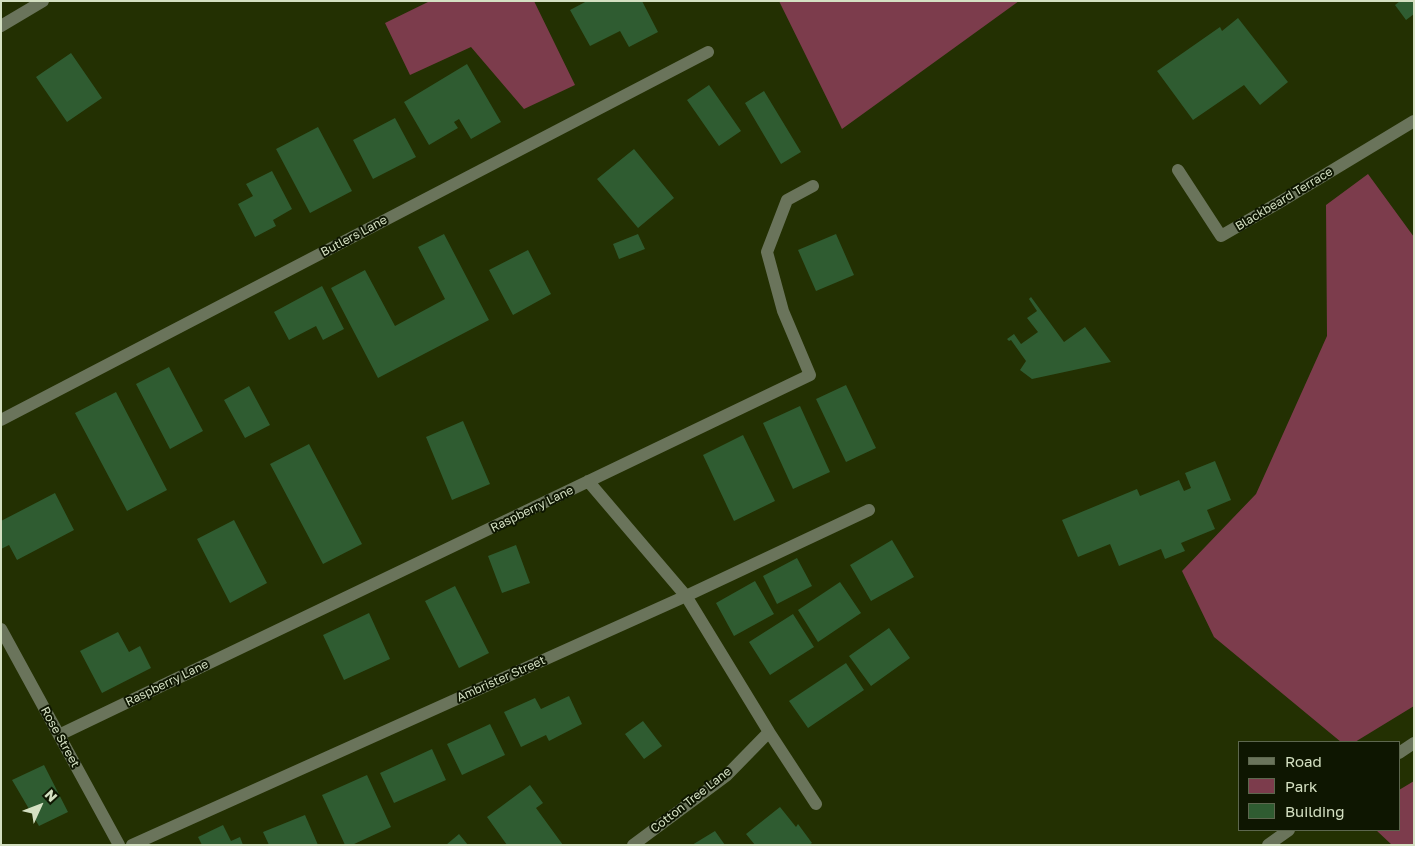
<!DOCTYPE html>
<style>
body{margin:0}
#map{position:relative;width:1415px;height:846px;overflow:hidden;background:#233002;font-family:"Golos Text",sans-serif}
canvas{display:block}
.frame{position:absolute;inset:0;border:2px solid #d4e0c2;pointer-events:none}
.legend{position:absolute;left:1238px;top:741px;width:162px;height:90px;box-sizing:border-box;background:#0e1601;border:1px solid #5d674e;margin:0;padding:6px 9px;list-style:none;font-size:15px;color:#d4e0c2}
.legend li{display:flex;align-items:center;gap:10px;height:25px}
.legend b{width:25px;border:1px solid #5d674e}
.north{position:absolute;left:15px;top:781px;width:50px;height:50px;-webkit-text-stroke:4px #0e1601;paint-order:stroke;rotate:47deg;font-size:14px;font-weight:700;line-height:20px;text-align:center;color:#d4e0c2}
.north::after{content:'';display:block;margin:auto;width:18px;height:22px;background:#d4e0c2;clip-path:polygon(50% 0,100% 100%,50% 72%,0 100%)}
</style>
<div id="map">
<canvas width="1415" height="846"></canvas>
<div class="frame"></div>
<ul class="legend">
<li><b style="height:6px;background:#6a745b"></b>Road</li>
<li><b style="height:14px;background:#7c3c4c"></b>Park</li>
<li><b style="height:14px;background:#2f5c31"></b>Building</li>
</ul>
<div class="north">N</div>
</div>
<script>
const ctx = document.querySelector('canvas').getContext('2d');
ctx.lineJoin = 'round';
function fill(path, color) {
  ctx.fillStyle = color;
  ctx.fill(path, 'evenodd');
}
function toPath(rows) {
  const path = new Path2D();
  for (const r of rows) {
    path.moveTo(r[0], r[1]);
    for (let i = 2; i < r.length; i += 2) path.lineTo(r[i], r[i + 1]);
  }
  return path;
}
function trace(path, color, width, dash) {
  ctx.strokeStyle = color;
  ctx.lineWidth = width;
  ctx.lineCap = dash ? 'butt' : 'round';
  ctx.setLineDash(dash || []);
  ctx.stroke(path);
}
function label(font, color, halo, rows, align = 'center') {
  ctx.font = font + ' "Golos Text",sans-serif';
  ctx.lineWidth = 4;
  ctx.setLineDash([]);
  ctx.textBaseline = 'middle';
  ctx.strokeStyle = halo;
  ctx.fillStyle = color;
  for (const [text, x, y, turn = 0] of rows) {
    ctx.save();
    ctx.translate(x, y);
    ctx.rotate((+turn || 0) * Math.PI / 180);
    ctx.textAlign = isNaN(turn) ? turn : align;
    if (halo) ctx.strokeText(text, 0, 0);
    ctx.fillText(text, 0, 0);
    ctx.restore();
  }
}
const green = toPath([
 [430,1,534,1,575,85,524,109,471,47,410,75,385,23],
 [779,1,1019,1,842,129],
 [1368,174,1414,237,1414,706,1355,742,1341,742,1214,637,1182,571,1256,494,1327,336,1326,205],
 [1414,781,1414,845,1392,845,1376,830,1399,830,1399,790]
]);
const building = toPath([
 [587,1,642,1,658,32,629,47,620,31,590,46,570,10],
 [1400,1,1414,1,1414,14,1406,20,1395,5],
 [1238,18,1288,82,1260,105,1244,85,1193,120,1157,71,1220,27,1222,31],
 [71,53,102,98,67,122,36,77],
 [467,64,501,122,471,139,459,119,454,122,458,128,429,145,404,102],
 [709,85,741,131,719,146,687,100],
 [764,91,801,152,781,164,745,103],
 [395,118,416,157,373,179,353,140],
 [318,127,352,191,310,213,276,149],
 [634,149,674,198,638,228,597,179],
 [272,171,292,209,273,220,276,226,255,237,238,204,253,196,246,184],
 [444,234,489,320,378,378,331,288,365,270,395,326,445,299,418,247],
 [638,234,645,249,619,259,613,244],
 [836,234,854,275,816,291,798,250],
 [528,250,551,294,513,315,489,270],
 [322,286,344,329,323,340,316,326,289,340,274,312],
 [1031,297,1064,342,1085,327,1111,362,1032,379,1020,370,1026,361,1011,340,1009,341,1007,339,1014,334,1021,344,1038,332,1027,318,1037,311,1029,299],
 [169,367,203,431,170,449,136,384],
 [846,385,876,448,846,462,816,399],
 [249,386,270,425,245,438,224,400],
 [116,392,167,490,127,511,75,413],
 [800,406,830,472,793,489,763,423],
 [463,421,490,484,452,500,426,437],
 [743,435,775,501,734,521,703,455],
 [309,444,362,544,323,564,270,464],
 [1215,461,1231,500,1207,510,1215,529,1181,543,1185,551,1165,559,1161,549,1119,566,1110,544,1078,557,1062,520,1137,489,1140,496,1179,480,1184,491,1191,488,1185,473],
 [55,493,74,530,17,560,9,545,1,549,1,521],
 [234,520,267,583,230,603,197,539],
 [892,540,914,577,871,601,850,565],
 [516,545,530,583,502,593,488,556],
 [797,558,812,586,777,604,763,576],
 [755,581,774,614,734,636,716,603],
 [840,582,861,613,818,642,798,610],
 [455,586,489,653,459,668,425,601],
 [369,613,390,659,344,680,323,635],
 [793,614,814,647,770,675,749,642],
 [889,628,910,658,871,686,849,656],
 [118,632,129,652,140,646,151,668,102,693,80,651],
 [846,663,864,690,808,728,789,701],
 [569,696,582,724,549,741,546,735,521,747,504,712,535,698,541,709],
 [643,721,662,746,644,759,625,734],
 [490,724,505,755,462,775,447,744],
 [432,749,446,780,394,803,380,773],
 [44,765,68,812,39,826,12,780],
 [367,775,391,827,352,845,345,845,322,795],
 [530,785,543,803,536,808,563,845,507,845,487,817],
 [780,807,796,827,798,824,812,843,809,845,755,845,746,834],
 [305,815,318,845,269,845,263,832],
 [223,825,231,841,240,837,243,845,202,845,198,837],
 [715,831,725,845,692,845],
 [459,834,468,845,446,845]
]);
const minor = toPath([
 [1,26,43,1],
 [1178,170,1221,236,1280,202,1414,121],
 [1,420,708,52],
 [588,481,686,596,769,732,816,804],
 [1,629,119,845],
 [59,735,810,375,783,311,767,252,787,200,813,186],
 [1399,753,1414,743],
 [132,845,686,596,869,510],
 [633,845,726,776,769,732],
 [1268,845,1289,830]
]);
const streetNames = [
 ["Blackbeard Terrace",1284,199,-31],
 ["Butlers Lane",354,236,-28],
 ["Raspberry Lane",532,509,-26],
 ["Ambrister Street",501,679,-24],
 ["Raspberry Lane",167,683,-26],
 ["Rose Street",60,737,61],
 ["Cotton Tree Lane",691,800,-38]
];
fill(green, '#7c3c4c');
fill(building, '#2f5c31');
trace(minor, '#6a745b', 12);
label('12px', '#d4e0c2', '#0e1601', streetNames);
</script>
